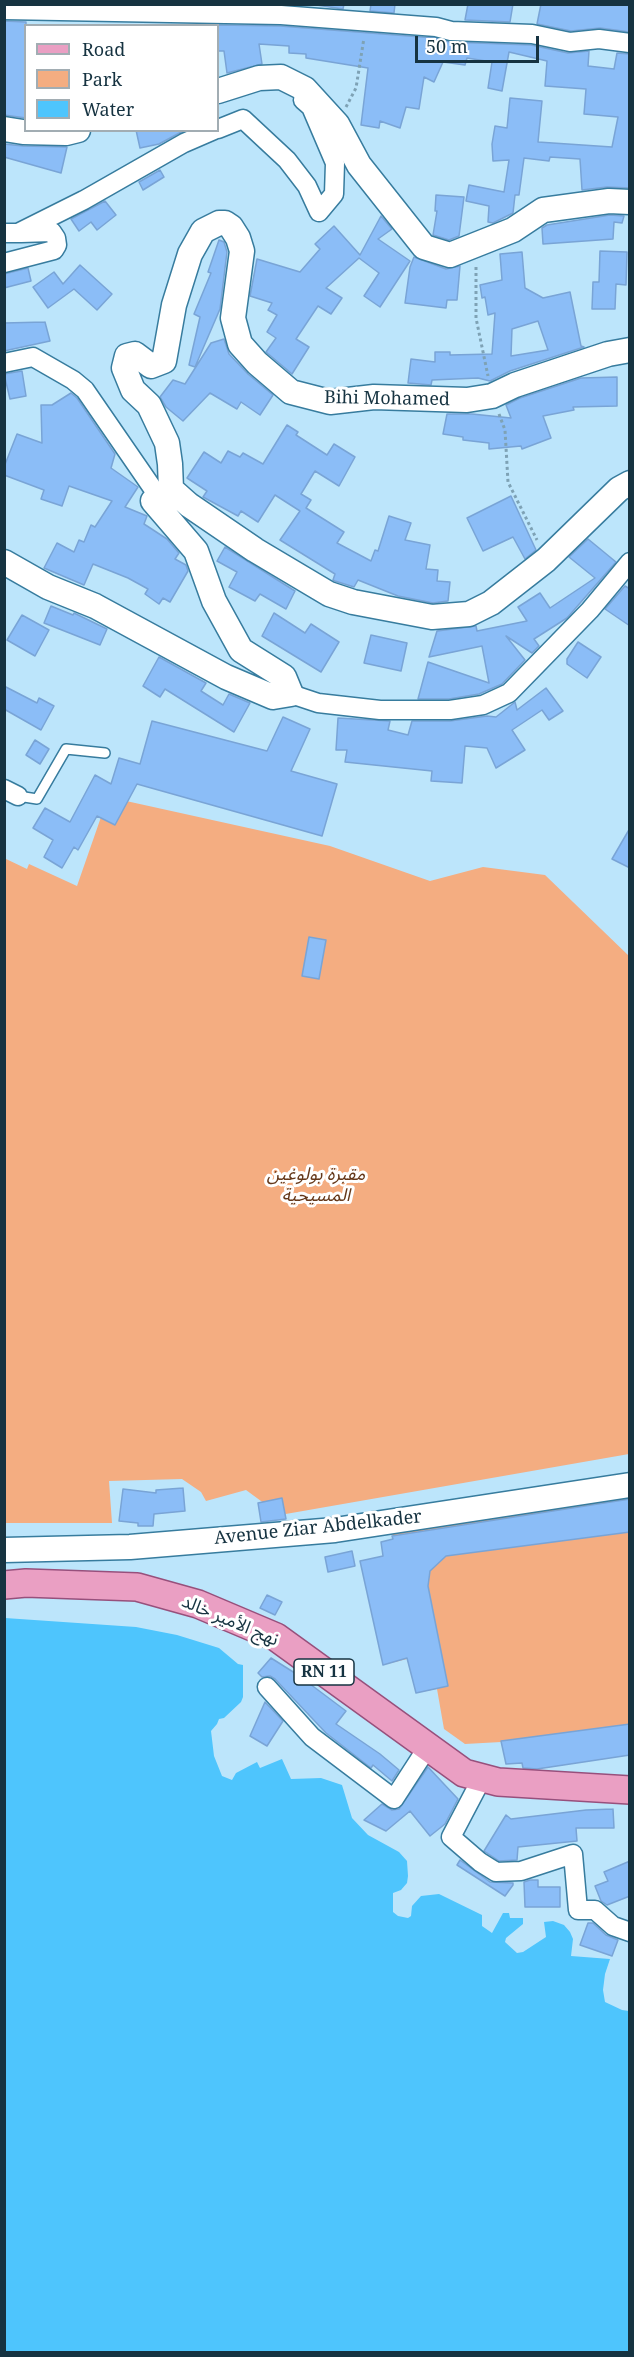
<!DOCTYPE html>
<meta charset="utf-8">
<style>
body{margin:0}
#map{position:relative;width:634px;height:2357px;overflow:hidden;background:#bce5fb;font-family:"Noto Serif",serif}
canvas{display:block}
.frame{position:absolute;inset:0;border:6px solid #163341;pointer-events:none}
.legend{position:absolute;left:24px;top:24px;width:195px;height:108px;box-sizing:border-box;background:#fff;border:2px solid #a2adb3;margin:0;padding:8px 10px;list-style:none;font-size:18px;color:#163341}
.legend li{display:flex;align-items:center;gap:12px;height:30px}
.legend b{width:30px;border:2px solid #a2adb3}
.scale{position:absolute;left:415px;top:36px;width:124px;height:27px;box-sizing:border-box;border:3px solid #163341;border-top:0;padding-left:8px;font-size:18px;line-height:21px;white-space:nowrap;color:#163341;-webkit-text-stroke:4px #fff;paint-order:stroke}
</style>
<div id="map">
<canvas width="634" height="2357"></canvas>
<div class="frame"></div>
<ul class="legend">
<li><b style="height:8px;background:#ea9fc3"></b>Road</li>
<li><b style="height:16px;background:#f4ad81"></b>Park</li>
<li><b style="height:16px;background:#4ec5fd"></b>Water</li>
</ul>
<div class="scale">50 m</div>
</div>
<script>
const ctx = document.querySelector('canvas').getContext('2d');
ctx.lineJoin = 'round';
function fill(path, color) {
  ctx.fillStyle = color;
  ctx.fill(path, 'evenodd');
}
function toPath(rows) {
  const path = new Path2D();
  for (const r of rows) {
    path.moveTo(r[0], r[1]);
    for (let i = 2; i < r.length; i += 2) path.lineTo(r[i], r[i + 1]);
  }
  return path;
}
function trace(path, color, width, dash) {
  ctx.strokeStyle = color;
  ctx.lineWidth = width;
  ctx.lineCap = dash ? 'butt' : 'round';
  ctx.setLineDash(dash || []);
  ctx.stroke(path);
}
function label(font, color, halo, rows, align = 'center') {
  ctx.font = font + ' "Noto Serif","Noto Sans Arabic",serif';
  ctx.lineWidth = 6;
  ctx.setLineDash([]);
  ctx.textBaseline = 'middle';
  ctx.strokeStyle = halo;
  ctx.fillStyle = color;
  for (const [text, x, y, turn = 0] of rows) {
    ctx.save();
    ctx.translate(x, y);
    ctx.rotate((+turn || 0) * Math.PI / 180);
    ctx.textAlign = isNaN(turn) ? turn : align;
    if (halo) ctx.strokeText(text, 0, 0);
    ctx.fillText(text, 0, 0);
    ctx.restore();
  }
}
const green = toPath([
 [108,797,330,846,430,881,483,867,545,875,629,956,629,1454,280,1515,246,1490,206,1501,201,1492,182,1479,109,1481,112,1523,5,1523,4,858,27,869,29,864,77,886],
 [629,1495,629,1755,524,1771,522,1763,506,1764,501,1742,465,1744,444,1729,437,1689,416,1693,407,1659,383,1665,360,1561,383,1556,381,1542,393,1539,392,1531]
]);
const water = toPath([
 [5,1618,136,1627,177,1635,219,1648,238,1664,243,1665,243,1697,241,1702,224,1718,219,1719,217,1724,211,1731,214,1756,222,1776,232,1780,236,1773,257,1762,260,1768,282,1759,291,1779,321,1778,342,1785,352,1818,368,1835,399,1852,407,1861,408,1876,407,1883,401,1890,393,1893,393,1912,398,1916,408,1918,411,1916,412,1906,421,1896,439,1894,482,1915,482,1926,492,1933,503,1913,509,1913,510,1918,523,1918,523,1924,506,1938,505,1942,517,1953,523,1952,546,1937,544,1922,553,1921,564,1925,570,1932,573,1939,571,1956,610,1959,605,1974,603,1990,605,2002,622,2010,629,2011,629,2352,5,2352]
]);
const building = toPath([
 [310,4,344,4,343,9,310,4],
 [371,4,395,4,394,13,370,11,371,4],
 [468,4,513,4,510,22,465,20,468,4],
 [541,4,630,4,630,32,600,28,571,31,537,24,541,4],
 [4,21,26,22,26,118,4,115,4,21],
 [218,25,280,26,434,38,450,42,531,45,568,53,589,51,588,66,614,69,617,53,630,54,630,188,607,187,582,190,580,159,550,157,549,161,524,158,519,195,515,195,513,213,493,223,488,222,489,206,466,201,469,185,504,192,509,160,493,161,492,144,495,126,507,128,510,98,542,101,538,142,612,147,618,117,584,114,586,89,545,86,547,61,509,52,502,91,488,88,492,62,467,58,465,65,443,62,434,82,424,77,419,109,406,107,400,128,380,121,379,128,361,125,368,68,306,58,306,54,289,53,289,46,259,44,262,64,227,73,224,51,218,51,218,25],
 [136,130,185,130,159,144,140,148,136,130],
 [4,144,23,146,67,147,61,173,4,157,4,144],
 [160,170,164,177,143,190,139,182,160,170],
 [436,195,464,197,459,236,449,240,433,235,437,211,435,211,436,195],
 [105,201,116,215,97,230,91,222,79,231,71,219,105,201],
 [610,215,624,216,622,223,614,222,613,239,543,244,542,228,547,225,610,215],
 [381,216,392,229,378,239,410,261,380,307,364,296,379,273,359,258,326,288,342,298,331,314,318,306,296,339,309,347,292,374,266,352,276,338,267,332,277,315,268,310,272,303,250,296,257,259,300,272,320,249,315,244,334,226,360,255,381,216],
 [219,240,224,242,227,252,220,309,195,367,189,365,200,317,194,314,211,273,208,272,219,240],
 [600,251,627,252,626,285,616,284,615,309,592,309,593,282,599,282,600,251],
 [522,252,525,288,543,298,570,292,581,346,584,347,510,371,490,381,478,378,432,380,431,385,408,383,411,359,435,362,435,352,450,352,450,355,492,354,495,313,488,315,485,297,482,298,480,285,502,280,500,254,522,252],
 [538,321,548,350,511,356,512,329,538,321],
 [414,257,446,269,460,266,457,300,447,300,446,308,405,303,410,267,414,257],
 [80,265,112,294,97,310,74,289,48,308,33,287,54,272,63,284,80,265],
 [28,268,31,281,4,288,4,274,28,268],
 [45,322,50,341,4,351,4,323,45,322],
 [224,339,229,354,248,374,273,395,260,415,241,402,237,409,210,393,183,421,166,407,160,397,173,380,185,384,211,343,224,339],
 [22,371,26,396,10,399,4,374,22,371],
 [617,377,617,406,573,407,574,410,543,416,551,438,522,449,521,446,489,449,489,443,463,440,463,437,443,434,447,414,472,414,511,418,506,405,520,398,581,378,617,377],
 [71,393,77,398,115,454,111,468,138,487,125,507,147,516,144,524,167,539,179,553,175,559,186,565,188,571,170,602,163,598,159,604,145,594,148,589,128,578,93,564,84,585,44,568,57,543,74,552,79,540,84,542,91,525,95,527,112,501,69,486,62,506,41,499,44,490,4,475,4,467,17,434,42,443,41,405,52,405,71,393],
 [287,425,298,432,296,435,327,455,334,444,355,457,339,486,315,471,301,494,311,500,306,508,344,532,337,543,371,561,375,550,378,551,389,516,411,523,405,540,430,545,426,569,438,570,437,581,450,582,448,601,433,603,398,596,358,580,354,587,335,581,333,580,335,574,280,540,300,511,275,495,258,522,241,511,238,516,203,497,207,491,187,478,204,452,221,463,228,451,240,457,243,453,263,464,287,425],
 [511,496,536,550,525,559,513,537,483,551,467,518,511,496],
 [588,539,616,562,567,618,534,639,539,646,532,653,506,636,525,660,502,684,479,694,449,699,418,699,428,662,489,683,482,646,429,657,437,631,476,626,477,631,527,621,518,607,540,593,550,608,595,578,569,557,588,539],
 [225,547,295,591,286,609,260,594,255,601,229,587,237,572,217,561,225,547],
 [625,586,630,589,630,626,605,609,625,586],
 [51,606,73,615,74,613,107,629,100,645,44,623,51,606],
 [274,613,305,633,311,624,339,642,321,672,262,636,274,613],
 [22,615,49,630,35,656,7,640,22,615],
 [371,635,407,643,401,671,364,663,371,635],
 [578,642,601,657,587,678,567,664,567,659,578,642],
 [159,657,206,683,201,691,223,705,229,694,250,703,234,732,165,689,160,697,143,686,159,657],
 [4,686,37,703,39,698,54,706,41,730,4,709,4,686],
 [546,688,563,711,549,720,542,710,512,730,525,750,496,768,487,748,465,746,462,783,431,781,432,771,345,762,347,750,336,750,338,718,390,721,388,730,408,735,412,721,450,721,487,716,496,717,515,702,517,710,546,688],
 [283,717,310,729,291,771,337,784,322,836,137,784,115,825,97,816,78,850,74,847,62,868,44,857,53,840,33,828,45,808,70,822,95,775,111,784,119,758,140,764,152,721,267,751,283,717],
 [35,740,49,749,40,764,26,755,35,740],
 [630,828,630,868,612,859,630,828],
 [309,937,326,940,319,979,302,976,309,937],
 [183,1488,185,1511,154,1514,153,1526,138,1526,138,1523,119,1521,123,1489,156,1493,156,1490,183,1488],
 [282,1498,286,1519,261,1522,258,1503,282,1498],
 [630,1499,630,1532,446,1556,430,1571,428,1586,448,1686,416,1693,407,1658,383,1665,360,1561,383,1556,381,1542,393,1539,392,1536,630,1499],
 [352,1551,355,1566,328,1572,325,1557,352,1551],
 [267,1595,282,1602,275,1615,260,1608,267,1595],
 [271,1658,298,1675,346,1711,336,1724,380,1754,399,1770,392,1781,373,1765,371,1768,326,1733,275,1679,270,1676,262,1677,258,1673,271,1658],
 [265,1702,283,1721,267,1746,250,1736,265,1702],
 [630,1724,630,1755,537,1769,523,1768,522,1763,506,1764,501,1741,630,1724],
 [428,1767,458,1799,445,1824,430,1836,410,1811,386,1831,364,1820,382,1804,392,1810,399,1809,428,1767],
 [613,1809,614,1828,576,1828,577,1841,518,1847,517,1860,499,1861,484,1851,506,1815,511,1819,586,1810,613,1809],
 [460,1860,490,1882,513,1883,513,1885,505,1896,457,1865,460,1860],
 [630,1861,630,1896,607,1905,601,1901,595,1886,608,1881,604,1872,630,1861],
 [530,1880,538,1880,538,1887,560,1887,560,1907,525,1907,524,1882,530,1880],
 [588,1923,593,1923,606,1935,618,1940,612,1956,580,1945,588,1923]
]);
const path = toPath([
 [346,107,356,88,364,38],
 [476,267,476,318,488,376],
 [499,414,505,430,508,482,537,540]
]);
const lane = toPath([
 [18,796,37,799,66,749,105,753]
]);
const street = toPath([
 [4,10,281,15,436,27,451,31,532,34,570,42,599,39,630,43],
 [218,129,243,119,287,160,307,186,319,212,334,194,335,163,311,107,303,100],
 [4,233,18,233,84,200,184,143,214,130],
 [4,263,54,250,57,245,56,238,52,232,21,233],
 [4,363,33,357,73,380,85,390,158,496],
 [291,694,318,703,380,710,450,710,483,705,509,693,590,610,630,562],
 [4,789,18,796],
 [267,1687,312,1737,394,1799,427,1748],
 [482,1778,451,1837,480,1862,496,1872,521,1871,573,1854,578,1910,595,1910,613,1926,630,1932]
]);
const secondary = toPath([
 [218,91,259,78,281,77,305,89,337,124,359,165,424,247,450,255,513,230,543,210,609,201,630,202],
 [4,129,23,132,66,133,78,130],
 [171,489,170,464,167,443,149,405,133,390,124,368,127,356,135,354,151,366,164,361,174,305,190,254,203,231,219,223,225,223,231,227,238,238,242,251,233,318,240,344,257,363,291,392,330,402,374,397,467,400,492,396,515,385,608,354,630,350],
 [4,562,48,587,95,606,226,677,273,697,291,694,284,677,241,650,214,601,196,551,153,501,158,496,171,489,189,505,255,550,329,594,353,602,432,617,469,614,491,603,546,560,619,489,630,483],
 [4,1550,130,1547,335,1530,630,1485]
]);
const primary = toPath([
 [4,1585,26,1583,137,1587,198,1604,276,1637,464,1773,498,1782,630,1790]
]);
const shields = [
 [324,1672,60]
];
const shieldNames = [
 ["RN 11",324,1672]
];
const streetNames = [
 ["Bihi Mohamed",387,399,1],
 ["Avenue Ziar Abdelkader",318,1528,-6],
 ["نهج الأمير خالد",230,1621,23]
];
const parkNames = [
 ["مقبرة بولوغين",316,1175],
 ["المسيحية",316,1196]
];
fill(green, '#f4ad81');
fill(water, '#4ec5fd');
fill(building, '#8bbdf7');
trace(building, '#79a4d6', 1.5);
trace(lane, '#377c9e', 12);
trace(street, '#377c9e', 21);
trace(secondary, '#377c9e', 27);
trace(primary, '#97507c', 30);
trace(path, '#7ea2b5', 3, [3, 3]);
trace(lane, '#fff', 9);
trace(street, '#fff', 18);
trace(secondary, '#fff', 24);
trace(primary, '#ea9fc3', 27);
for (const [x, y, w] of shields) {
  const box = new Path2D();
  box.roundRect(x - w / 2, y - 13, w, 26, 4.5);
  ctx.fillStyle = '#fff';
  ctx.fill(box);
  trace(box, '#163341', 1.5);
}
label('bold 16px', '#163341', null, shieldNames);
label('18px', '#163341', '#fff', streetNames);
label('italic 18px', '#65381a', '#fff', parkNames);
</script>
